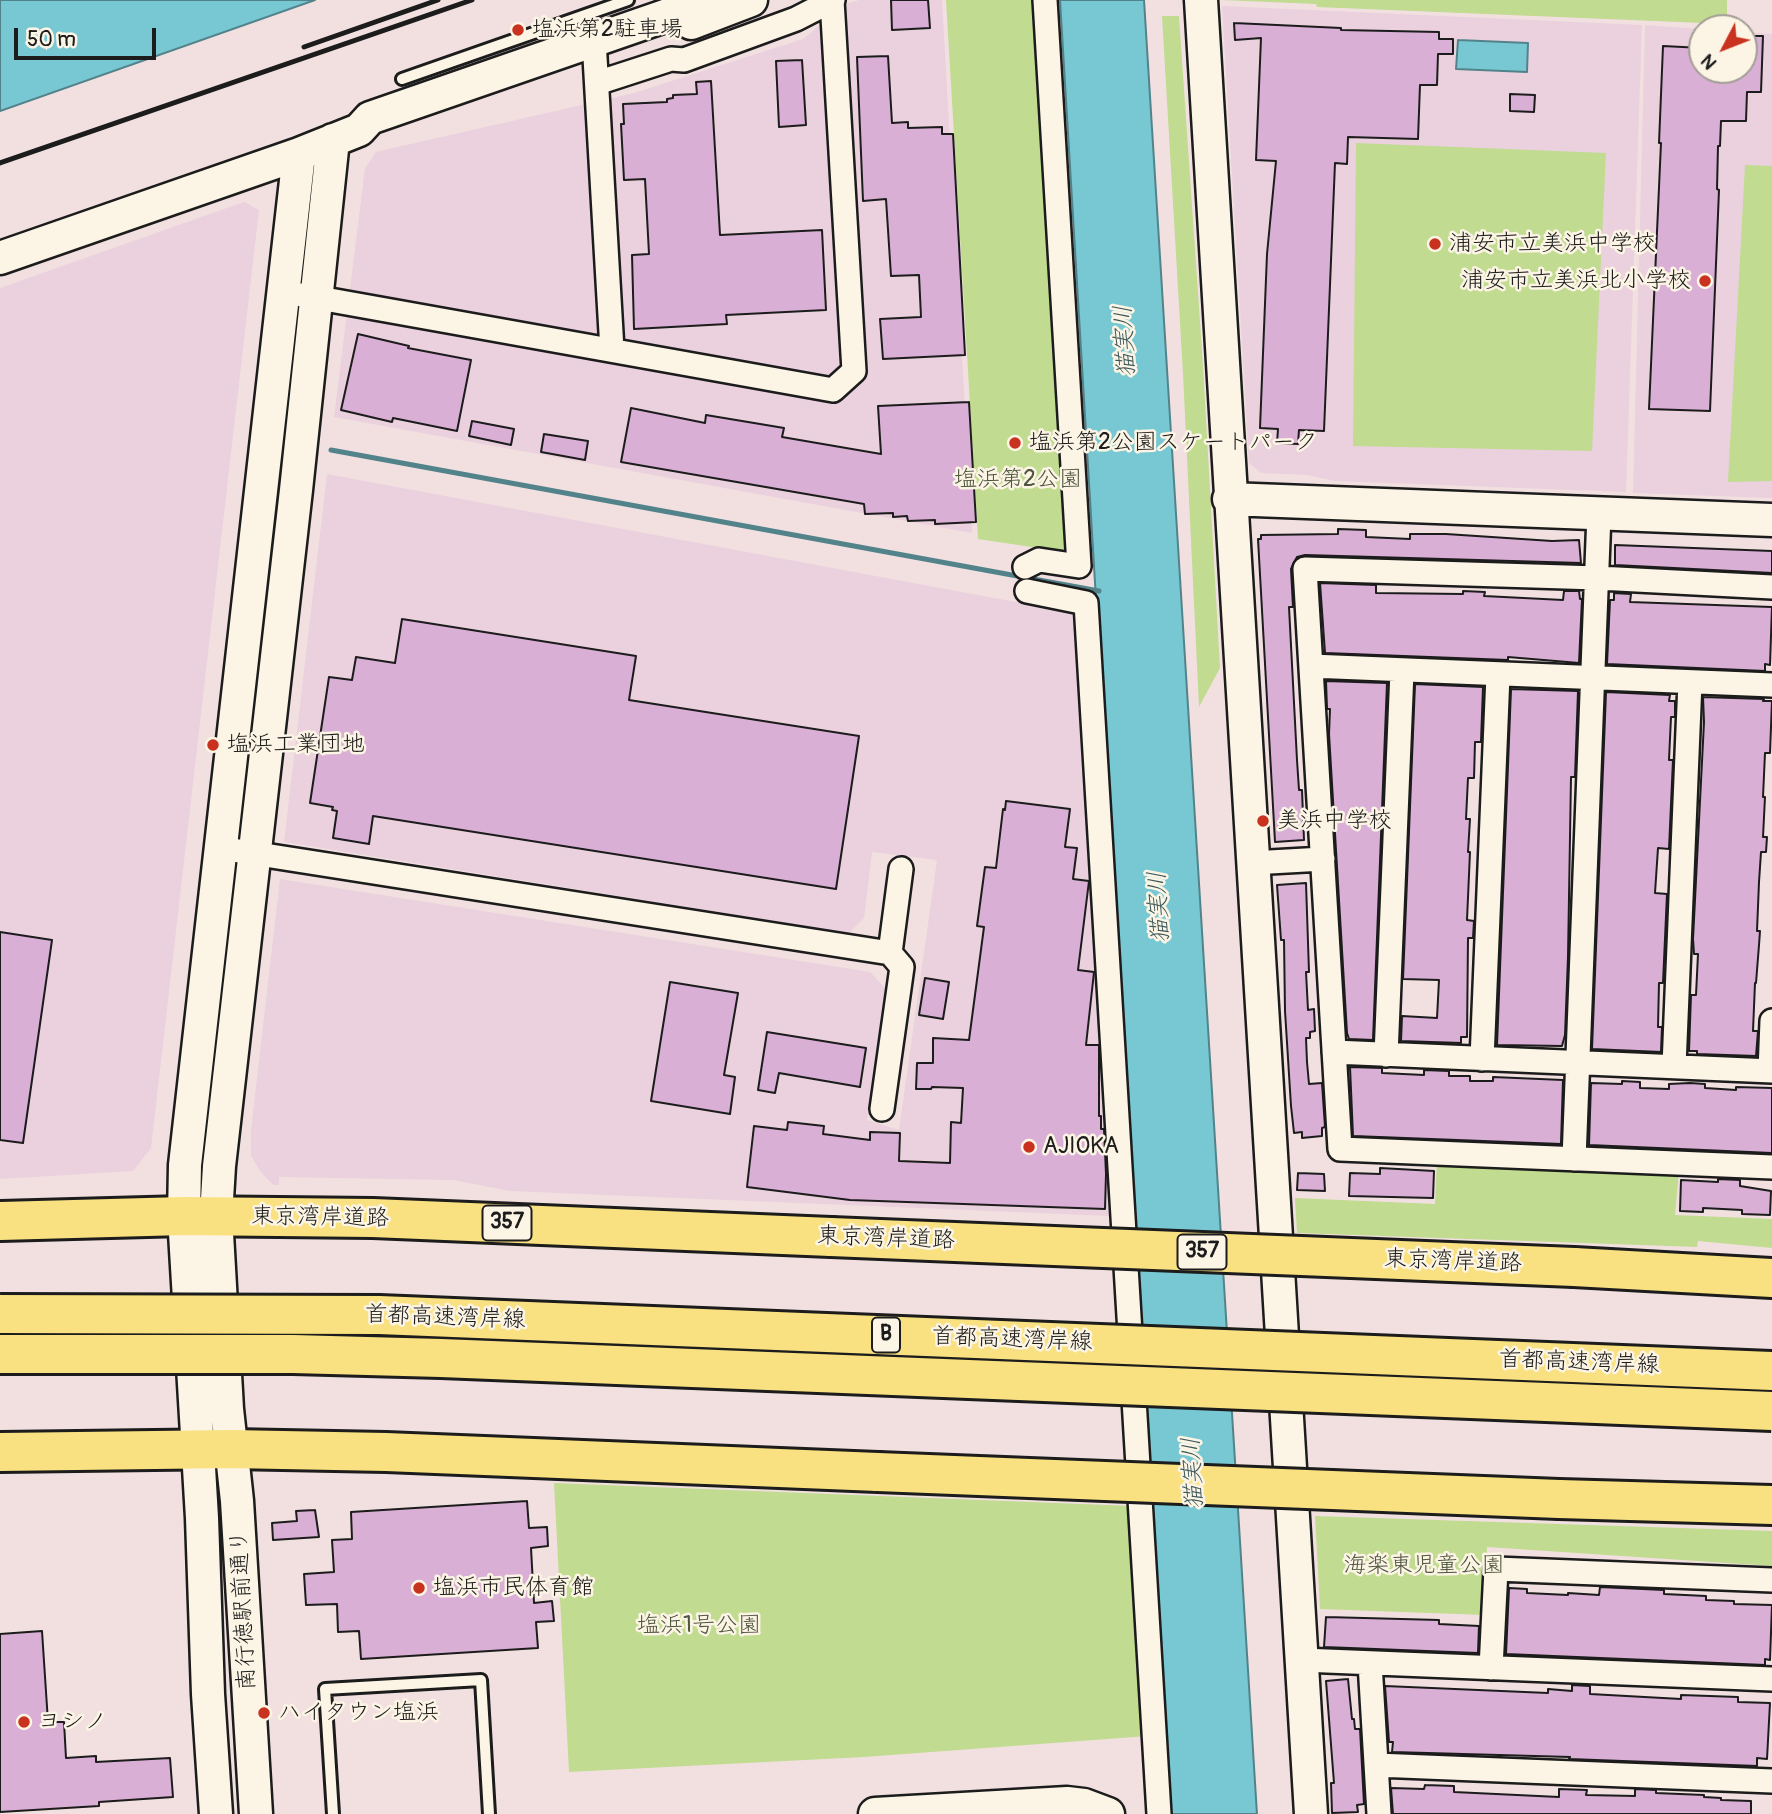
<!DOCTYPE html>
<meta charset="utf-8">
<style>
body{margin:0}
#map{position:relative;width:1772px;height:1814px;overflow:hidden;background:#f2e0e0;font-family:Pangolin,sans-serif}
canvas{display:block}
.north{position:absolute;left:1688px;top:14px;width:70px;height:70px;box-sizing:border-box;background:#fcf5e5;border:2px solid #a29e95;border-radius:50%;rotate:228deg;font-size:19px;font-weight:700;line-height:28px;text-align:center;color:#1c1c1c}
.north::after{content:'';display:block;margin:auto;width:24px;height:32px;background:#c8321e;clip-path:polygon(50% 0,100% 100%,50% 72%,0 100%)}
.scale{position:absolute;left:14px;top:28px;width:142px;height:32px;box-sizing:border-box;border:4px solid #1c1c1c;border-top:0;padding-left:9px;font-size:21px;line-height:24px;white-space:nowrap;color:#1c1c1c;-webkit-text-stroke:5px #fcf5e5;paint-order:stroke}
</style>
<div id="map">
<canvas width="1772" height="1814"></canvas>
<div class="north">N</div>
<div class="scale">50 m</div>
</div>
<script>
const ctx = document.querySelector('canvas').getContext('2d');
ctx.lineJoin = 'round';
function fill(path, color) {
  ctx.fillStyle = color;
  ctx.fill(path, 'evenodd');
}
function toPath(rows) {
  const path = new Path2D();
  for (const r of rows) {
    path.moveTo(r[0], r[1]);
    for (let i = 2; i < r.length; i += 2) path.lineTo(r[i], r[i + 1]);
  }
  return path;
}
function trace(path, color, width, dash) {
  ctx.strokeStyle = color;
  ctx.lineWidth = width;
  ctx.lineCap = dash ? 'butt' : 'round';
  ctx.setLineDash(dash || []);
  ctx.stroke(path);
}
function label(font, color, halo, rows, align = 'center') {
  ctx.font = font + ' Pangolin,"Klee One",sans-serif';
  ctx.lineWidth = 5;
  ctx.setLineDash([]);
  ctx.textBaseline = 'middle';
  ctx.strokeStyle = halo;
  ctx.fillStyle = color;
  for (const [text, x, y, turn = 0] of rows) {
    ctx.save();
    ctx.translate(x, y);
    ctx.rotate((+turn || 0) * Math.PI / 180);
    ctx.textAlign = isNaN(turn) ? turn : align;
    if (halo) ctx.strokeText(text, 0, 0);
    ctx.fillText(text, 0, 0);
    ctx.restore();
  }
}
const built = toPath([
 [859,0,942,0,972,533,334,417,365,168,376,152,634,93,803,39,844,5],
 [1222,6,1642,25,1626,492,1335,481,1307,475,1261,473,1249,463],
 [1645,25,1702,29,1702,70,1744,70,1744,32,1772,34,1772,498,1633,493],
 [244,202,259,210,151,1148,133,1171,0,1179,0,288],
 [327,474,1080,614,1116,1225,1111,1225,1110,1216,510,1191,453,1180,279,1177,279,1185,273,1185,260,1171,251,1156,251,1130,280,879,870,972,886,989,867,1120,899,1130,937,860,872,852,864,918,849,933,284,842]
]);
const green = toPath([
 [946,0,1032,0,1065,552,978,539],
 [1222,0,1727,0,1727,24,1317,7,1316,4],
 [1162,16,1179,16,1203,366,1220,668,1199,707,1183,374],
 [1356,143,1606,153,1592,451,1353,446],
 [1745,165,1772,166,1772,481,1728,482],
 [1437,1160,1679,1171,1675,1215,1772,1219,1772,1248,1698,1241,1697,1247,1297,1233,1295,1198,1435,1204],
 [554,1483,1132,1506,1148,1736,864,1757,569,1772],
 [1315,1516,1772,1531,1772,1566,1487,1547,1484,1615,1320,1609]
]);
const water = toPath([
 [0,0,315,0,0,111,0,0],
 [1060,0,1144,0,1257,1814,1169,1814,1060,0],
 [1458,40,1528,43,1527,72,1456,69,1458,40]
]);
const stream = toPath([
 [331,450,1099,591]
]);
const building = toPath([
 [891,0,928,0,930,28,892,30,891,0],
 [1234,23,1341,28,1341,30,1439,32,1439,39,1453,39,1453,54,1438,54,1437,85,1420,85,1418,139,1348,137,1347,164,1335,163,1324,431,1299,430,1298,444,1277,443,1278,429,1260,428,1267,254,1276,161,1256,160,1261,38,1235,40,1234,23],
 [1748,36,1763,36,1761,92,1747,92,1746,121,1721,121,1720,146,1718,146,1717,189,1719,190,1710,411,1649,409,1661,143,1659,143,1663,46,1702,48,1702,70,1747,70,1748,36],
 [888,56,892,123,908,122,908,128,942,127,942,134,953,134,965,355,883,359,880,319,921,317,919,275,891,276,886,199,863,201,857,57,888,56],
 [802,60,806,125,779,127,776,61,802,60],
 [711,81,720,235,822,230,826,310,726,315,727,324,634,329,632,255,649,254,645,179,624,180,621,124,624,124,623,104,667,102,667,99,673,98,673,95,697,94,696,82,711,81],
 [1510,94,1535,95,1534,112,1510,111,1510,94],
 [358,334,409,346,408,348,471,360,457,431,393,418,392,422,341,410,358,334],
 [969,402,976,522,935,524,935,520,908,521,907,516,893,517,893,513,865,514,864,504,621,462,631,408,705,423,706,415,784,428,782,437,881,454,878,406,969,402],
 [472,421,514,429,511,445,469,436,472,421],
 [544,434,588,441,585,460,541,452,544,434],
 [1338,529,1366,530,1366,537,1410,539,1410,534,1446,534,1552,541,1579,540,1581,563,1305,555,1297,557,1291,569,1293,607,1289,607,1297,760,1299,790,1302,790,1304,840,1275,842,1258,539,1261,539,1261,535,1338,534,1338,529],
 [1615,545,1772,551,1772,573,1615,565,1615,545],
 [1320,583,1376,585,1376,593,1463,594,1463,591,1485,592,1484,596,1563,600,1564,591,1579,591,1580,599,1582,599,1579,663,1508,657,1508,660,1325,653,1320,583],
 [1614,593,1631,594,1630,602,1772,607,1770,665,1765,664,1765,671,1607,664,1610,600,1614,600,1614,593],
 [402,619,636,656,629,700,859,736,836,889,373,816,369,844,333,838,337,811,332,810,333,807,310,803,329,677,352,680,356,657,395,663,402,619],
 [1326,681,1387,683,1373,1040,1349,1039,1347,1033,1329,734,1330,709,1327,709,1326,681],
 [1415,684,1483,687,1481,742,1475,742,1474,778,1468,778,1466,819,1470,819,1468,852,1470,852,1467,920,1474,921,1473,938,1468,938,1467,1037,1461,1037,1461,1043,1401,1041,1402,1016,1437,1018,1439,980,1403,979,1415,684],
 [1511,689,1578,691,1575,777,1571,777,1568,957,1565,1035,1562,1046,1497,1045,1511,689],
 [1606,692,1670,695,1669,701,1675,701,1675,717,1671,717,1669,760,1673,760,1669,849,1658,848,1655,893,1667,894,1663,983,1659,983,1658,1027,1662,1027,1661,1052,1592,1049,1606,692],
 [1703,697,1764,699,1763,701,1772,701,1770,753,1765,753,1763,797,1765,797,1763,837,1767,837,1766,852,1761,852,1759,882,1757,931,1760,931,1759,945,1756,983,1755,983,1753,1031,1758,1031,1756,1056,1697,1054,1697,1051,1689,1051,1691,995,1696,995,1698,954,1694,954,1693,939,1704,722,1703,697],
 [1006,801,1070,809,1065,847,1077,848,1073,879,1089,881,1078,970,1094,972,1086,1045,1099,1045,1099,1116,1101,1116,1101,1129,1104,1129,1106,1174,1105,1209,850,1200,747,1187,754,1126,787,1130,788,1122,824,1126,823,1134,870,1140,870,1132,900,1133,899,1161,950,1163,951,1122,961,1123,963,1088,932,1087,931,1089,916,1089,917,1063,933,1063,933,1038,969,1040,984,927,977,926,985,867,996,868,1003,809,1005,810,1006,801],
 [1306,883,1309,972,1306,972,1308,1010,1314,1009,1315,1031,1310,1032,1310,1038,1306,1038,1307,1062,1309,1084,1322,1083,1325,1127,1322,1128,1322,1136,1302,1138,1302,1132,1294,1133,1291,1106,1285,1011,1284,940,1281,940,1277,885,1306,883],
 [0,932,52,940,23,1143,0,1140,0,932],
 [925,978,949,982,943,1019,919,1015,925,978],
 [670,982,738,993,724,1075,735,1077,730,1114,651,1101,670,982],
 [767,1032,866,1048,860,1087,779,1073,775,1093,758,1090,767,1032],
 [1350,1067,1382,1068,1382,1073,1424,1075,1424,1070,1449,1071,1449,1076,1470,1076,1470,1081,1493,1081,1493,1077,1563,1080,1561,1144,1353,1136,1350,1067],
 [1622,1081,1640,1082,1640,1088,1669,1089,1669,1084,1690,1083,1705,1084,1705,1088,1736,1090,1736,1087,1772,1088,1772,1153,1589,1145,1591,1083,1622,1084,1622,1081],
 [1380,1168,1434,1171,1433,1198,1349,1196,1350,1173,1380,1174,1380,1168],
 [1298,1173,1324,1174,1325,1191,1297,1190,1298,1173],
 [1718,1179,1740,1180,1740,1186,1771,1191,1770,1215,1742,1214,1742,1210,1703,1208,1703,1212,1680,1211,1681,1180,1718,1182,1718,1179],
 [527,1501,529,1528,547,1527,548,1546,531,1548,534,1603,552,1601,554,1621,536,1622,538,1648,361,1659,359,1631,338,1632,337,1604,306,1605,304,1574,334,1572,332,1540,352,1539,351,1512,527,1501],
 [315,1510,319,1537,273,1540,272,1523,297,1521,296,1511,315,1510],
 [1600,1587,1664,1590,1664,1594,1706,1596,1706,1600,1734,1601,1734,1604,1772,1605,1770,1660,1765,1659,1765,1665,1506,1654,1509,1588,1527,1589,1527,1593,1568,1595,1568,1593,1599,1595,1600,1587],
 [1326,1617,1439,1620,1439,1624,1479,1626,1478,1653,1324,1647,1326,1617],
 [42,1631,48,1722,64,1722,66,1758,96,1756,96,1762,170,1758,173,1797,99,1802,99,1806,0,1812,0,1634,42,1631],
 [1348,1679,1352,1719,1354,1719,1355,1729,1360,1729,1364,1804,1357,1805,1358,1812,1332,1813,1331,1783,1334,1783,1326,1681,1348,1679],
 [1572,1685,1590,1686,1590,1694,1681,1699,1681,1695,1738,1697,1738,1702,1770,1703,1767,1759,1757,1758,1757,1766,1569,1759,1570,1757,1392,1752,1393,1742,1389,1742,1385,1686,1548,1693,1548,1689,1572,1691,1572,1685],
 [1425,1785,1454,1786,1454,1792,1559,1797,1559,1789,1587,1790,1586,1795,1635,1796,1635,1789,1656,1790,1656,1793,1704,1795,1704,1797,1721,1798,1721,1800,1751,1801,1751,1814,1393,1814,1391,1788,1424,1789,1425,1785]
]);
const lane = toPath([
 [402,79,628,0],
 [333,1814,325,1689,481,1680,489,1814]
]);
const street = toPath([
 [594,40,612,350],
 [597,83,671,59,684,60,796,19,833,0],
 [302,295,833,390,854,371,832,0],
 [1025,567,1039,560,1079,566,1045,0],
 [1772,587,1598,578,1305,569,1340,1149,1772,1167],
 [1027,591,1086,603,1159,1814],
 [1311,666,1772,685],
 [220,848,890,953],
 [1252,863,1323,859],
 [1334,1052,1772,1071],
 [1386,1055,1402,671],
 [1482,1059,1498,675],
 [1674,1066,1690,682],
 [1770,1071,1772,1021],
 [882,1109,902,967,890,953,901,869],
 [1574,1159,1599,514],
 [1302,1660,1772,1679],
 [1370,1663,1379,1814],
 [1491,1668,1496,1569,1772,1580],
 [1376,1765,1772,1781]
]);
const secondary = toPath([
 [1201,0,1311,1814],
 [691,23,751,0],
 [0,258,299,154,359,130,370,118,711,0],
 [1229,499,1772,520],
 [216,1814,208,1694,202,1518,184,1216,185,1165,299,154],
 [256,1814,237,1501,227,1409,216,1216,219,1166,296,490,333,140],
 [875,1814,1067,1803,1084,1805,1108,1814]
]);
const highway = toPath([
 [0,1221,184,1216,373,1218,831,1237],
 [1574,1267,1772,1278],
 [0,1452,231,1449,386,1452,878,1472],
 [1559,1499,1772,1505]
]);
const rail = toPath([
 [304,47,438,0],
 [0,163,472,0]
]);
const highwayBridge = toPath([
 [831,1237,1574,1267],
 [0,1314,379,1315,1772,1371],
 [0,1354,293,1354,441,1358,1772,1411],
 [878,1472,1559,1499]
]);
const markers = [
 [518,30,7,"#c8321e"],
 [1435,244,7,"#c8321e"],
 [1705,281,7,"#c8321e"],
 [1015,443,7,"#c8321e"],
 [213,745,7,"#c8321e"],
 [1263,821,7,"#c8321e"],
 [1029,1147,7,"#c8321e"],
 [419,1588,7,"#c8321e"],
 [264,1713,7,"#c8321e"],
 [24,1722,7,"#c8321e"]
];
const shields = [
 [507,1223,49],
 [1202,1252,49],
 [886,1335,28]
];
const shieldNames = [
 ["357",507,1223],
 ["357",1202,1252],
 ["B",886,1335]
];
const poiNames = [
 ["塩浜第2駐車場",532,30],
 ["浦安市立美浜中学校",1449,244],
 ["浦安市立美浜北小学校",1691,281,"right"],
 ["塩浜第2公園スケートパーク",1029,443],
 ["塩浜工業団地",227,745],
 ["美浜中学校",1277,821],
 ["AJIOKA",1043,1147],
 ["塩浜市民体育館",433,1588],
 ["ハイタウン塩浜",278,1713],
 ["ヨシノ",38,1722]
];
const parkNames = [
 ["塩浜第2公園",1018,480],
 ["海楽東児童公園",1424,1566],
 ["塩浜1号公園",699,1626]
];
const streetNames = [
 ["東京湾岸道路",320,1218,1],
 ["東京湾岸道路",886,1239,2],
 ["東京湾岸道路",1453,1262,2],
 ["首都高速湾岸線",445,1318,2],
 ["首都高速湾岸線",1012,1340,2],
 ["首都高速湾岸線",1579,1363,2],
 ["南行徳駅前通り",244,1610,-93]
];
const waterNames = [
 ["猫実川",1126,341,-93],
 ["猫実川",1160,907,-93],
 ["猫実川",1194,1473,-93]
];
fill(built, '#ead1dd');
fill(green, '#c1db91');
fill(water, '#78c8d3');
trace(water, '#53838a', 2);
trace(stream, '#53838a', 5);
fill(building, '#d9afd5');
trace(building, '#1c1c1c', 2);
trace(lane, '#1c1c1c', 16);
trace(street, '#1c1c1c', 28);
trace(secondary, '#1c1c1c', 37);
trace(highway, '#1c1c1c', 44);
trace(lane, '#fcf5e5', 10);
trace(street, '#fcf5e5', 23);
trace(secondary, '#fcf5e5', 32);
trace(highway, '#f9e181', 38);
trace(rail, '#1c1c1c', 5);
trace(highwayBridge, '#1c1c1c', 44, []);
trace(highwayBridge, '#f9e181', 38);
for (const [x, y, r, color] of markers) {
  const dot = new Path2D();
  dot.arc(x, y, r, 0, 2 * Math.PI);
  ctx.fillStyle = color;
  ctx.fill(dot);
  trace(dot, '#fcf5e5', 2.5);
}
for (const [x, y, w] of shields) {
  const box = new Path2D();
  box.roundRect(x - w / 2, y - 17.5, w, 35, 5);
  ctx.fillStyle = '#fcf5e5';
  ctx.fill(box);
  trace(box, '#1c1c1c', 2);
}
label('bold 21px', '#1c1c1c', null, shieldNames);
label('23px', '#1c1c1c', '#fcf5e5', poiNames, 'left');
label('23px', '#4e553f', '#fcf5e5', parkNames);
label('23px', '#1c1c1c', '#fcf5e5', streetNames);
label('italic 24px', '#3c585c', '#fcf5e5', waterNames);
</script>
